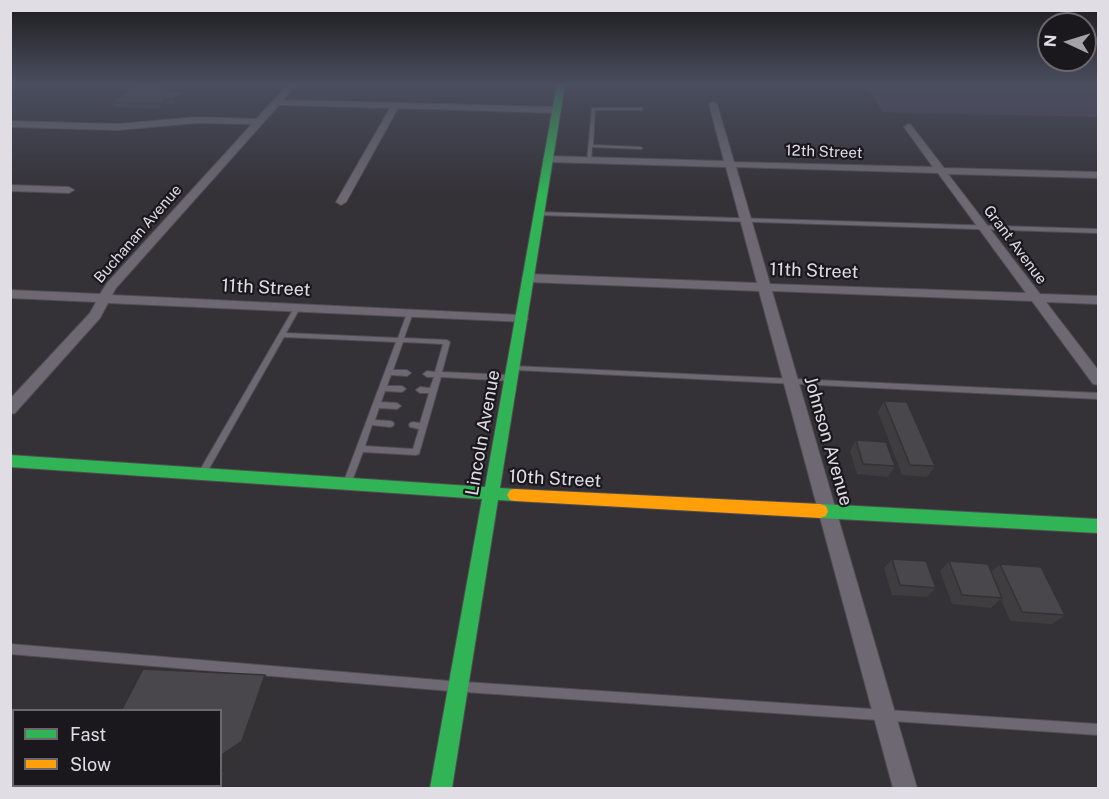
<!DOCTYPE html>
<style>
body{margin:0}
#map{position:relative;width:1109px;height:799px;overflow:hidden;background:#343137;font-family:"Public Sans",sans-serif}
canvas{display:block}
.frame{position:absolute;inset:0;border:12px solid #e1dde4;pointer-events:none}
.legend{position:absolute;left:12px;top:709px;width:210px;height:78px;box-sizing:border-box;background:#1a181d;border:2px solid #6a676d;margin:0;padding:8px 10px;list-style:none;font-size:18px;color:#e1dde4}
.legend li{display:flex;align-items:center;gap:12px;height:30px}
.legend b{width:30px;border:2px solid #6a676d}
.north{position:absolute;left:1037px;top:12px;width:60px;height:60px;box-sizing:border-box;background:#1a181d;border:2px solid #6a676d;border-radius:50%;rotate:274deg;font-size:16px;font-weight:700;line-height:24px;text-align:center;color:#e1dde4}
.north::after{content:'';display:block;margin:auto;width:21px;height:27px;background:#a4a1a7;clip-path:polygon(50% 0,100% 100%,50% 72%,0 100%)}
</style>
<div id="map">
<canvas width="1109" height="799"></canvas>
<div class="frame"></div>
<ul class="legend">
<li><b style="height:8px;background:#30b455"></b>Fast</li>
<li><b style="height:8px;background:#ff9f0a"></b>Slow</li>
</ul>
<div class="north">N</div>
</div>
<script>
const ctx = document.querySelector('canvas').getContext('2d');
ctx.lineJoin = 'round';
function fill(path, color) {
  ctx.fillStyle = color;
  ctx.fill(path, 'evenodd');
}
function toPath(rows) {
  const path = new Path2D();
  for (const r of rows) {
    path.moveTo(r[0], r[1]);
    for (let i = 2; i < r.length; i += 2) path.lineTo(r[i], r[i + 1]);
  }
  return path;
}
function trace(path, color, width, dash) {
  ctx.strokeStyle = color;
  ctx.lineWidth = width;
  ctx.lineCap = dash ? 'butt' : 'round';
  ctx.setLineDash(dash || []);
  ctx.stroke(path);
}
function label(font, color, halo, rows, align = 'center') {
  ctx.font = font + ' "Public Sans",sans-serif';
  ctx.lineWidth = 4.5;
  ctx.setLineDash([]);
  ctx.textBaseline = 'middle';
  ctx.strokeStyle = halo;
  ctx.fillStyle = color;
  for (const [text, x, y, turn = 0] of rows) {
    ctx.save();
    ctx.translate(x, y);
    ctx.rotate((+turn || 0) * Math.PI / 180);
    ctx.textAlign = isNaN(turn) ? turn : align;
    if (halo) ctx.strokeText(text, 0, 0);
    ctx.fillText(text, 0, 0);
    ctx.restore();
  }
}
const green = toPath([
 [865,84,1098,84,1098,117,883,112]
]);
const lane = toPath([
 [592,108,642,108,643,109,641,110,595,110,593,145,640,147,642,148,642,149,592,147,591,160,587,161,592,108],
 [539,212,1098,229,1098,233,537,215,536,214,539,212],
 [297,306,300,308,286,333,398,338,407,313,410,311,412,312,413,313,404,338,447,340,450,342,442,372,509,375,513,378,509,381,441,377,419,454,416,455,363,452,352,481,351,483,348,484,345,483,344,481,396,342,284,337,206,474,203,475,200,474,199,472,200,470,294,308,297,306],
 [403,342,443,344,435,372,427,371,423,374,427,377,434,377,430,388,420,387,416,390,420,393,429,393,420,423,413,422,410,423,409,425,410,427,419,429,413,449,365,446,372,425,390,427,393,426,394,424,393,422,390,421,375,420,379,408,397,409,401,406,397,403,381,402,385,391,402,392,406,389,402,386,387,386,391,375,407,376,411,373,407,370,393,370,403,342],
 [513,366,1098,393,1098,399,516,370,513,370,512,368,513,366],
 [10,644,450,681,454,682,455,686,454,690,450,691,10,654,10,644],
 [465,682,1098,724,1098,735,465,692,461,691,460,687,461,683,465,682]
]);
const street = toPath([
 [289,84,297,84,283,100,556,107,560,110,556,113,398,108,346,202,341,205,336,202,390,108,279,105,116,288,112,295,521,315,526,316,528,319,526,322,108,303,100,318,15,413,10,414,10,399,90,313,96,302,10,298,10,290,100,294,107,283,252,124,197,123,117,130,10,127,10,121,117,124,197,117,256,119,289,84],
 [713,102,717,104,734,162,933,167,904,127,908,124,911,125,944,168,1098,172,1098,178,948,174,1040,294,1098,296,1098,304,1046,302,1098,370,1098,385,1093,384,1032,301,772,291,917,788,893,788,759,291,528,282,522,278,528,274,757,283,726,167,548,162,543,159,548,156,724,161,709,104,713,102],
 [736,167,938,173,1026,293,770,284,736,167],
 [10,185,69,187,74,190,69,193,10,191,10,185]
]);
const fast = toPath([
 [557,84,565,84,500,488,515,489,520,490,523,495,520,500,515,501,498,500,452,788,430,788,482,499,10,467,10,455,485,487,557,84],
 [820,504,1098,519,1098,533,820,518,814,516,812,511,814,506,820,504]
]);
const slow = toPath([
 [515,489,820,504,826,506,828,511,826,516,820,518,515,501,510,500,507,495,510,490,515,489]
]);
const wall = toPath([
 [137,84,178,84,169,91,185,91,187,96,175,104,168,104,160,109,114,107,112,102],
 [884,401,935,466,927,477,902,475,878,412],
 [856,440,895,466,888,477,857,474,850,451],
 [892,559,936,588,927,597,892,595,884,568],
 [949,561,991,572,1000,564,1065,615,1052,624,1010,621,1001,599,991,608,952,604,940,571]
]);
const shadedWall = toPath([
 [171,84,178,84,164,95,162,91],
 [185,91,187,96,175,104,173,99],
 [166,99,168,104,160,109,158,104],
 [265,675,280,691,259,754,229,775,225,789,218,789,220,786,220,756],
 [179,786,216,786,212,789,175,789]
]);
const building = toPath([
 [137,84,171,84,162,91,185,91,173,99,166,99,158,104,112,102,137,84],
 [884,401,907,402,935,466,910,465,884,401],
 [856,440,886,442,895,466,863,464,856,440],
 [892,559,926,561,936,588,900,585,892,559],
 [949,561,988,564,1002,598,962,595,949,561],
 [1000,564,1041,567,1065,615,1022,612,1000,564],
 [143,669,265,675,242,741,220,756,220,711,121,711,143,669],
 [225,770,220,783,220,774,225,770],
 [82,786,179,786,175,789,81,789,82,786],
 [205,786,220,786,218,789,201,789,205,786]
]);
const farStreetnames = [
 ["12th Street",824,152,2],
 ["Buchanan Avenue",138,234,-49],
 ["Grant Avenue",1015,245,53]
];
const streetNames = [
 ["11th Street",814,271,2],
 ["11th Street",266,288,3],
 ["Lincoln Avenue",483,433,-80],
 ["Johnson Avenue",828,441,74],
 ["10th Street",555,479,3]
];
fill(green, '#4c3d59');
trace(lane, '#504d52', 2);
trace(street, '#504d52', 2);
trace(fast, '#504d52', 2);
trace(slow, '#504d52', 2);
fill(lane, '#6d6872');
fill(street, '#6d6872');
fill(fast, '#30b455');
fill(slow, '#ff9f0a');
fill(wall, '#403d41');
fill(shadedWall, '#343235');
fill(building, '#4a474c');
trace(building, '#343235', 1.5);
const sky = ctx.createLinearGradient(0, 0, 0, 196);
sky.addColorStop(0, '#1d1b1e');
sky.addColorStop(0.43, '#4a4e5e');
sky.addColorStop(1, '#4a4e5e00');
ctx.fillStyle = sky;
ctx.fillRect(0, 0, 1109, 196);
label('15px', '#e1dde4', '#1a181d', farStreetnames);
label('18px', '#e1dde4', '#1a181d', streetNames);
</script>
